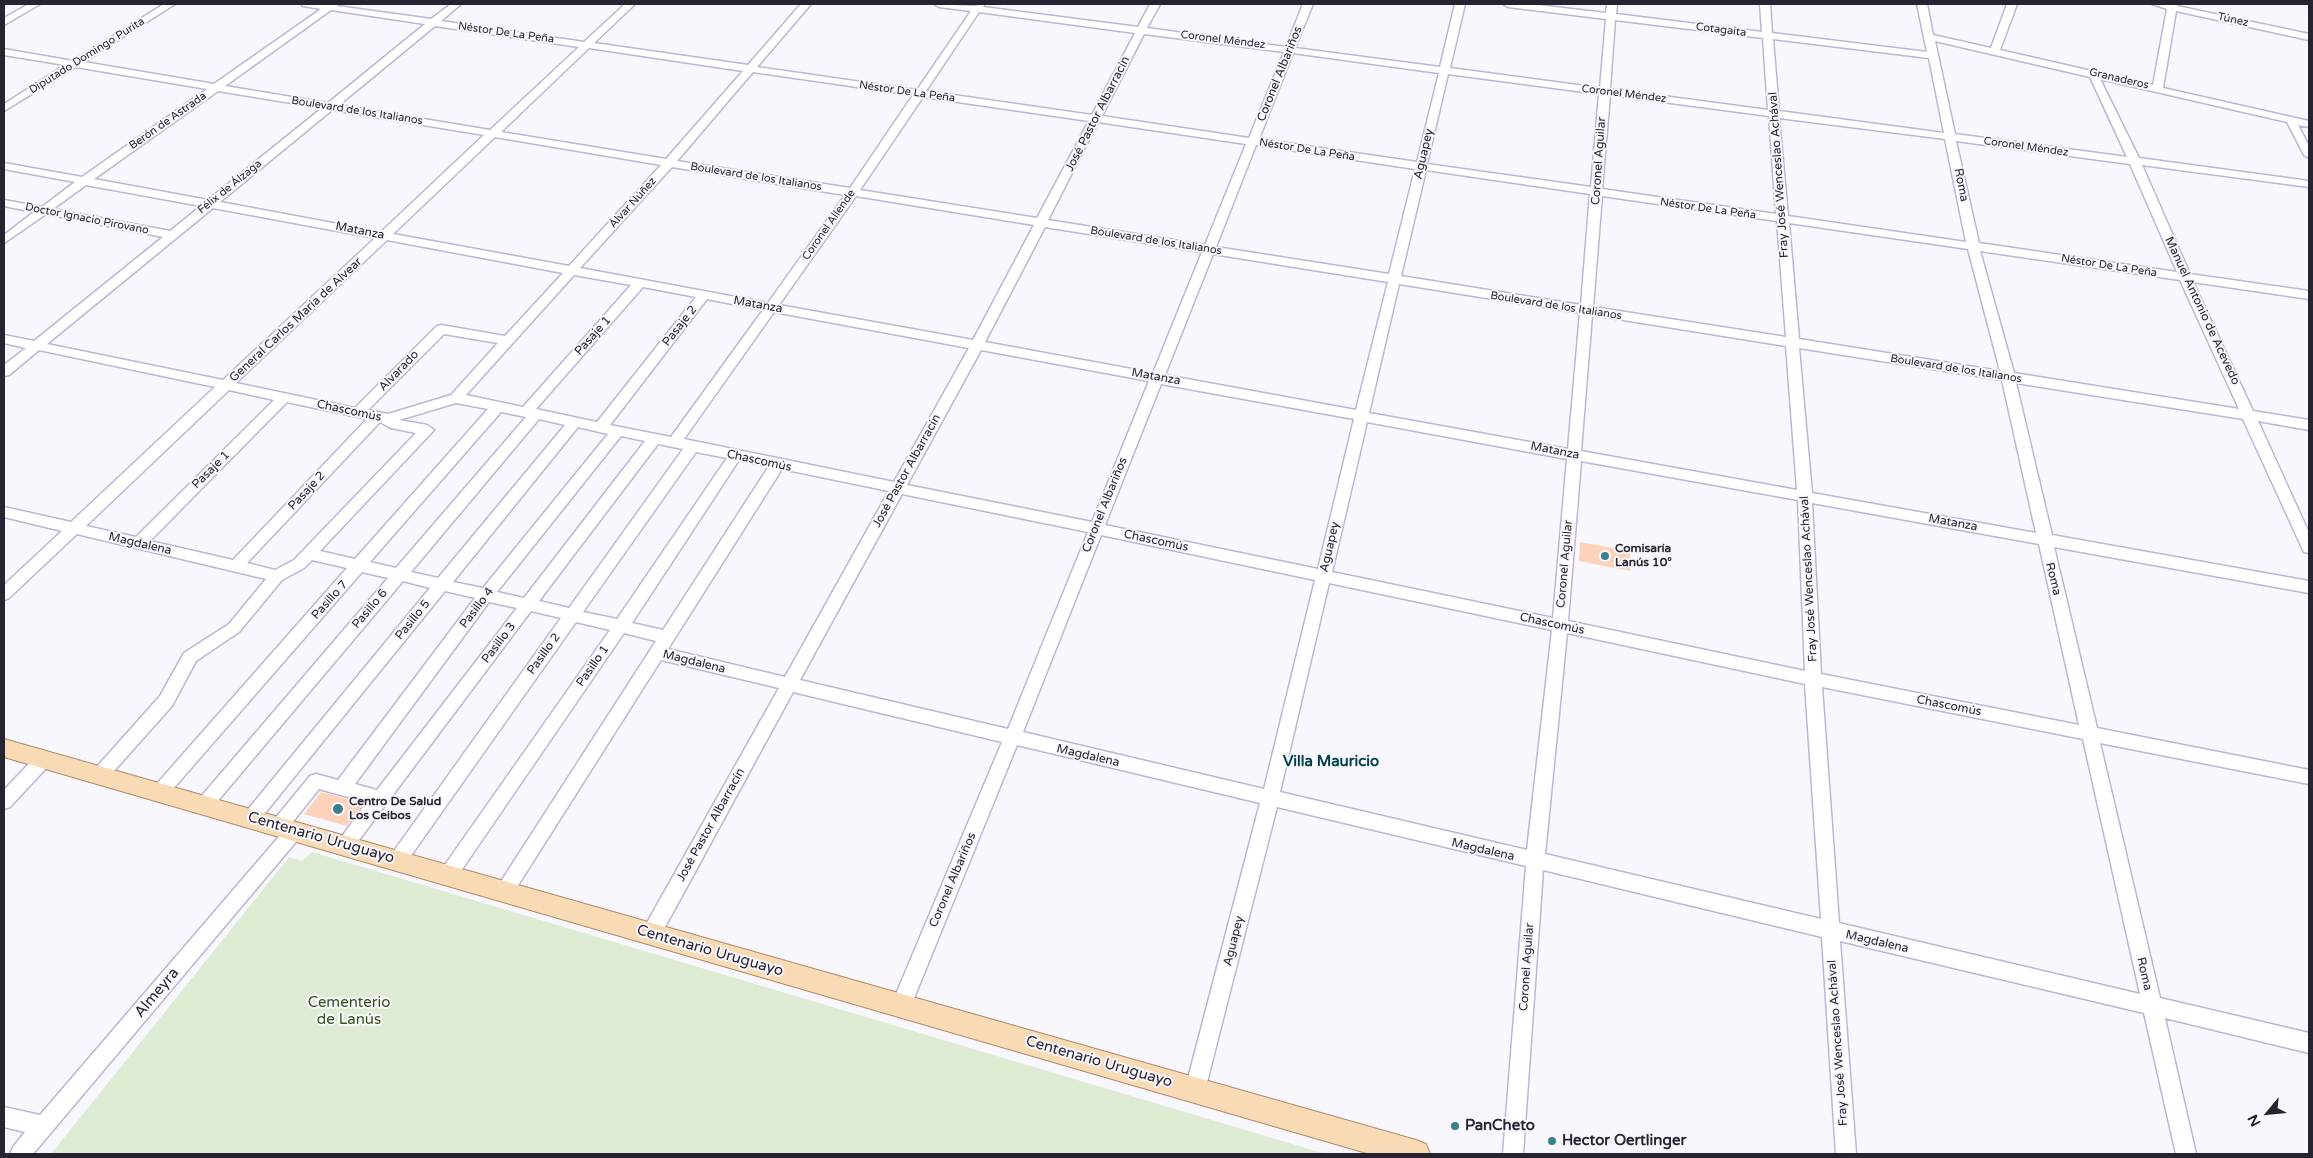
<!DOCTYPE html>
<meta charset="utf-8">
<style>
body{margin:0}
#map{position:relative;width:2313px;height:1158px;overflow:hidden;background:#f9f7fe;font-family:"Varela Round",sans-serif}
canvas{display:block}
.frame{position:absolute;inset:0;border:5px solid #282330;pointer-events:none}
.north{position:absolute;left:2243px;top:1088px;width:50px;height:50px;-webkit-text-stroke:4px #f9f7fe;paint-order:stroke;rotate:242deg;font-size:14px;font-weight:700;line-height:20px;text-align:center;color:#282330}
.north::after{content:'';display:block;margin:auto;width:18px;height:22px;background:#282330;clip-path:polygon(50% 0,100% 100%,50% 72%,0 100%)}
</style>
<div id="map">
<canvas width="2313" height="1158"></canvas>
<div class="frame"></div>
<div class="north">N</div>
</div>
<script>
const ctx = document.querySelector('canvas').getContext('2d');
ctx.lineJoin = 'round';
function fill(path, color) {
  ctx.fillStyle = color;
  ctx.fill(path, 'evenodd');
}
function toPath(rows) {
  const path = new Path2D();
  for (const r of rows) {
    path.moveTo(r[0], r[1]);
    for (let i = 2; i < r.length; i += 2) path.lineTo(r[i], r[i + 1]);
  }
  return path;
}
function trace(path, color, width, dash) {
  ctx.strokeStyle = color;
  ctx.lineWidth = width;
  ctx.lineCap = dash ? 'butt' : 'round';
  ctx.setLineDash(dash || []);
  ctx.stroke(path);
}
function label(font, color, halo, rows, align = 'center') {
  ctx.font = font + ' "Varela Round",sans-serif';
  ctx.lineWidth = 4;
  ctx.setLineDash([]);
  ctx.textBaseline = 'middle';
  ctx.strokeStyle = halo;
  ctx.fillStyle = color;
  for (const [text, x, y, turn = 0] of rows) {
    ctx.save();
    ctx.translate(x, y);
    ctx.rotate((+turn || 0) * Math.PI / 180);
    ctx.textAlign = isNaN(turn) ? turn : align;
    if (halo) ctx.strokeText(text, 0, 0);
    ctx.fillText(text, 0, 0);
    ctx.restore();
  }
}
const green = toPath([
 [312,852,1326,1154,51,1154,289,857,302,861]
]);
const building = toPath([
 [1580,542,1630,551,1630,571,1579,561],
 [321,792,364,803,347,826,304,814]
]);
const minor = toPath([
 [29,4,40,4,4,25,4,18,29,4],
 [164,4,175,4,84,62,214,84,321,9,303,6,301,4,339,4,337,6,431,19,451,4,461,4,441,21,584,42,625,4,635,4,594,43,748,65,801,4,811,4,757,67,917,90,971,11,939,7,934,4,974,6,985,4,983,7,1138,27,1150,4,1160,4,1147,28,1286,47,1303,4,1313,4,1295,48,1440,67,1455,4,1465,4,1450,68,1600,88,1606,19,1508,7,1503,4,1529,4,1606,13,1607,4,1617,4,1616,14,1762,32,1760,4,1770,4,1772,33,1927,52,1917,4,1927,4,1933,35,1991,48,2007,4,2017,4,2000,50,2153,85,2167,9,2152,4,2178,4,2177,6,2309,34,2309,40,2176,11,2163,88,2309,121,2309,127,2298,125,2309,146,2309,158,2304,155,2287,122,2100,79,2139,158,2309,181,2309,187,2142,165,2190,274,2309,291,2309,299,2193,282,2253,411,2309,420,2309,430,2258,421,2309,533,2309,553,2304,552,2302,548,2243,419,2016,383,2052,535,2309,581,2309,593,2054,547,2097,728,2309,770,2309,784,2100,743,2160,998,2309,1033,2309,1053,2165,1018,2196,1154,2176,1154,2144,1013,1840,941,1856,1154,1836,1154,1822,937,1543,870,1523,1154,1503,1154,1526,866,1277,807,1205,1090,1202,1097,1195,1100,1188,1097,1185,1090,1260,803,1017,745,908,1013,901,1015,894,1013,891,1006,1002,742,793,692,658,940,651,943,644,940,642,934,644,928,779,688,661,660,510,898,504,900,498,898,495,892,498,886,656,641,624,633,454,881,448,883,442,881,439,875,442,869,610,630,576,622,403,867,397,869,391,867,388,861,391,855,561,618,531,611,350,852,344,854,338,852,335,846,367,802,319,789,291,824,300,825,303,831,300,837,33,1154,10,1154,13,1147,25,1132,4,1127,4,1107,40,1115,282,833,273,831,270,826,273,821,310,776,316,774,338,780,475,598,445,591,257,823,251,826,245,823,242,818,245,813,430,588,403,581,211,809,205,812,199,809,196,804,199,799,388,578,362,572,166,797,160,799,154,797,151,792,154,787,347,568,312,560,304,568,282,580,239,632,196,661,172,706,106,780,100,782,94,780,92,775,94,770,160,696,184,653,229,624,266,579,77,534,9,598,4,600,4,585,62,531,4,517,4,507,71,522,215,387,39,350,9,375,4,376,4,365,26,348,4,343,4,335,34,341,163,237,46,214,4,243,4,235,34,212,4,206,4,200,42,207,75,182,4,169,4,163,82,177,207,89,76,67,4,111,4,104,65,65,4,55,4,49,73,61,164,4],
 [331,10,425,24,328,103,225,86,331,10],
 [979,12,1135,33,1092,115,926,91,979,12],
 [1615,20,1763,38,1768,110,1610,89,1615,20],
 [435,26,579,47,490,130,339,105,435,26],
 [1144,34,1284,52,1249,138,1102,116,1144,34],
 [1773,39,1929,58,1944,133,1779,111,1773,39],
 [1935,41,2090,77,2127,157,1955,134,1935,41],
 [589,48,743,71,666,159,501,132,589,48],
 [1293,53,1439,73,1417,162,1259,139,1293,53],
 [753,72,913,95,850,188,677,161,753,72],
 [1448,74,1599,94,1591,187,1427,164,1448,74],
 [218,91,322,108,208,200,94,179,218,91],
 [1610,95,1769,116,1776,214,1602,189,1610,95],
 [923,97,1089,121,1037,218,860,190,923,97],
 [332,110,484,135,381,232,220,202,332,110],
 [1779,118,1945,139,1966,242,1788,216,1779,118],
 [1098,122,1246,144,1205,245,1048,220,1098,122],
 [495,137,661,165,569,266,393,234,495,137],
 [1956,141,2130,164,2177,272,1979,243,1956,141],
 [1256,145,1415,169,1389,274,1216,247,1256,145],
 [672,167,845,195,768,303,580,268,672,167],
 [1426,170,1590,194,1581,305,1401,276,1426,170],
 [86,185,201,206,170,231,53,209,86,185],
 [856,196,1034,225,973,340,779,305,856,196],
 [1602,196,1777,221,1786,337,1593,307,1602,196],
 [213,208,375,238,223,380,47,344,213,208],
 [1789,223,1968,249,2000,371,1799,339,1789,223],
 [1045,227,1202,252,1153,373,985,342,1045,227],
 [387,240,563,273,505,336,441,325,437,326,355,408,236,383,387,240],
 [1980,251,2180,280,2239,409,2014,373,1980,251],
 [1213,254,1388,282,1356,410,1165,375,1213,254],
 [574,275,631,285,523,407,466,395,574,275],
 [1399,284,1580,313,1568,449,1369,413,1399,284],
 [643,287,696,297,597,422,536,409,643,287],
 [707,299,763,310,671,437,610,425,707,299],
 [774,312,969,348,894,482,684,439,774,312],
 [1592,315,1786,346,1797,490,1581,451,1592,315],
 [444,334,498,343,451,395,388,414,368,410,444,334],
 [1799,348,2002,380,2036,533,1812,493,1799,348],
 [981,350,1149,381,1092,522,907,485,981,350],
 [1161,384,1354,419,1318,569,1105,525,1161,384],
 [229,390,274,400,136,537,86,526,229,390],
 [287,402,367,419,233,560,150,541,287,402],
 [456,403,488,409,355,559,320,551,434,430,427,425,399,420,456,403],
 [501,412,526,417,396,568,370,562,501,412],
 [539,419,565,425,438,578,411,572,539,419],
 [380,422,391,428,416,433,294,560,275,570,247,563,380,422],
 [1367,422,1567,459,1553,618,1332,572,1367,422],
 [578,427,608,434,483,588,453,582,578,427],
 [621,436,645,441,524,598,497,592,621,436],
 [658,444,683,449,569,608,539,601,658,444],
 [696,452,727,458,617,619,583,612,696,452],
 [739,460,769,466,663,630,632,623,739,460],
 [1581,461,1798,500,1805,671,1568,621,1581,461],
 [782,469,889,491,785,677,668,649,782,469],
 [902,494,1088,532,1008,729,800,680,902,494],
 [1812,503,2039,544,2079,725,1821,674,1812,503],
 [1101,535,1315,580,1264,789,1023,732,1101,535],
 [1329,583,1552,630,1527,850,1280,792,1329,583],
 [489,602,517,608,377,790,355,784,489,602],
 [1567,633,1805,684,1821,919,1545,854,1567,633],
 [1822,687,2083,739,2140,994,1839,923,1822,687],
 [44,752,50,754,52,759,50,764,10,807,4,809,4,790,38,754,44,752]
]);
const major = toPath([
 [4,739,1416,1140,1426,1144,1430,1154,1370,1154,4,757,4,739]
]);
const markers = [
 [1605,556,5,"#3a7f8c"],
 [338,809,6,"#3a7f8c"],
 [1455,1126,5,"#3a7f8c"],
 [1552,1141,5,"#3a7f8c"]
];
const farStreetnames = [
 ["Túnez",2233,20,12],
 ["Cotagaita",1721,30,7],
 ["Néstor De La Peña",506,33,8],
 ["Coronel Méndez",1223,40,7],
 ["Diputado Domingo Purita",87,56,-32],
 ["Granaderos",2119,79,13],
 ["Néstor De La Peña",907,92,8],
 ["Coronel Méndez",1624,94,7],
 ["Boulevard de los Italianos",357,111,9],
 ["Berón de Astrada",168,121,-35],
 ["Coronel Méndez",2026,147,8],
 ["Néstor De La Peña",1307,150,9],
 ["Boulevard de los Italianos",756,177,9],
 ["Félix de Álzaga",230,187,-39],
 ["Álvar Núñez",633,203,-48],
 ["Néstor De La Peña",1708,209,8],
 ["Doctor Ignacio Pirovano",87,219,11],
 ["Coronel Allende",829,225,-55],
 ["Boulevard de los Italianos",1156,241,9],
 ["Néstor De La Peña",2109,266,9],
 ["Boulevard de los Italianos",1556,306,9],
 ["Boulevard de los Italianos",1956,369,9]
];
const streetNames = [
 ["Coronel Albariños",1280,74,-68],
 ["José Pastor Albarracín",1098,114,-63],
 ["Aguapey",1424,154,-77],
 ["Coronel Aguilar",1599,161,-86],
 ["Fray José Wenceslao Achával",1779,175,-94],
 ["Roma",1961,185,79],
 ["Matanza",360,231,11],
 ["Matanza",758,305,10],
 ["Manuel Antonio de Acevedo",2202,311,65],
 ["General Carlos María de Alvear",296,320,-43],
 ["Pasaje 2",680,326,-52],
 ["Pasaje 1",593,336,-48],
 ["Alvarado",399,371,-46],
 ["Matanza",1156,377,10],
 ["Chascomús",349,411,12],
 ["Matanza",1555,451,11],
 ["Chascomús",759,461,12],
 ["Pasaje 1",211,470,-45],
 ["José Pastor Albarracín",907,471,-61],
 ["Pasaje 2",307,491,-47],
 ["Coronel Albariños",1105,505,-68],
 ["Matanza",1953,523,10],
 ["Chascomús",1156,541,12],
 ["Magdalena",140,544,13],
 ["Aguapey",1330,547,-77],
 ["Coronel Aguilar",1565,564,-85],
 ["Fray José Wenceslao Achával",1809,579,-93],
 ["Roma",2053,579,76],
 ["Pasillo 7",330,600,-48],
 ["Pasillo 4",477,608,-53],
 ["Pasillo 6",370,609,-50],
 ["Pasillo 5",413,620,-51],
 ["Chascomús",1552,624,12],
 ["Pasillo 3",499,643,-53],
 ["Pasillo 2",544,654,-54],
 ["Magdalena",694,662,14],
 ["Pasillo 1",593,666,-55],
 ["Chascomús",1949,706,11],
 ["Magdalena",1088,756,13],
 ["José Pastor Albarracín",711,825,-61],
 ["Magdalena",1483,850,13],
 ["Coronel Albariños",953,880,-67],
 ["Aguapey",1234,941,-76],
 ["Magdalena",1877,942,13],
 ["Coronel Aguilar",1527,967,-86],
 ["Roma",2144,974,77],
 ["Fray José Wenceslao Achával",1838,1043,-94]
];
const poiNames = [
 ["Comisaría",1615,549],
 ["Lanús 10°",1615,563],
 ["Centro De Salud",349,802],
 ["Los Ceibos",349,816]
];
const quarterNames = [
 ["Villa Mauricio",1331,762]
];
const nearStreetnames = [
 ["Centenario Uruguayo",321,838,16],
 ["Centenario Uruguayo",710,951,16],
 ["Almeyra",157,993,-50],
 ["Centenario Uruguayo",1099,1062,16]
];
const nearParknames = [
 ["Cementerio",349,1003],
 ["de Lanús",349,1020]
];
const nearPoinames = [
 ["PanCheto",1465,1126],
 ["Hector Oertlinger",1562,1141]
];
fill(green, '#dcebd1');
fill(building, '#fdd2bb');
trace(minor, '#bfb4d6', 3);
trace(major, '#ad8b66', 2);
fill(minor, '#fff');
fill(major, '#f8dbb5');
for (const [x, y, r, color] of markers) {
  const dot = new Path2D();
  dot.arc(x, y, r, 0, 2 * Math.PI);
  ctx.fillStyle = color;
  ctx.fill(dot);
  trace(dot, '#f9f7fe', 2);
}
label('11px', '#282330', '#f9f7fe', farStreetnames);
label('12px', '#282330', '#f9f7fe', streetNames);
label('bold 12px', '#282330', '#f9f7fe', poiNames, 'left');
label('bold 15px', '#00414b', '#f9f7fe', quarterNames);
label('15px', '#282330', '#f9f7fe', nearStreetnames);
label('15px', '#35511a', '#f9f7fe', nearParknames);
label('bold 15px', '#282330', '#f9f7fe', nearPoinames, 'left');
</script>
